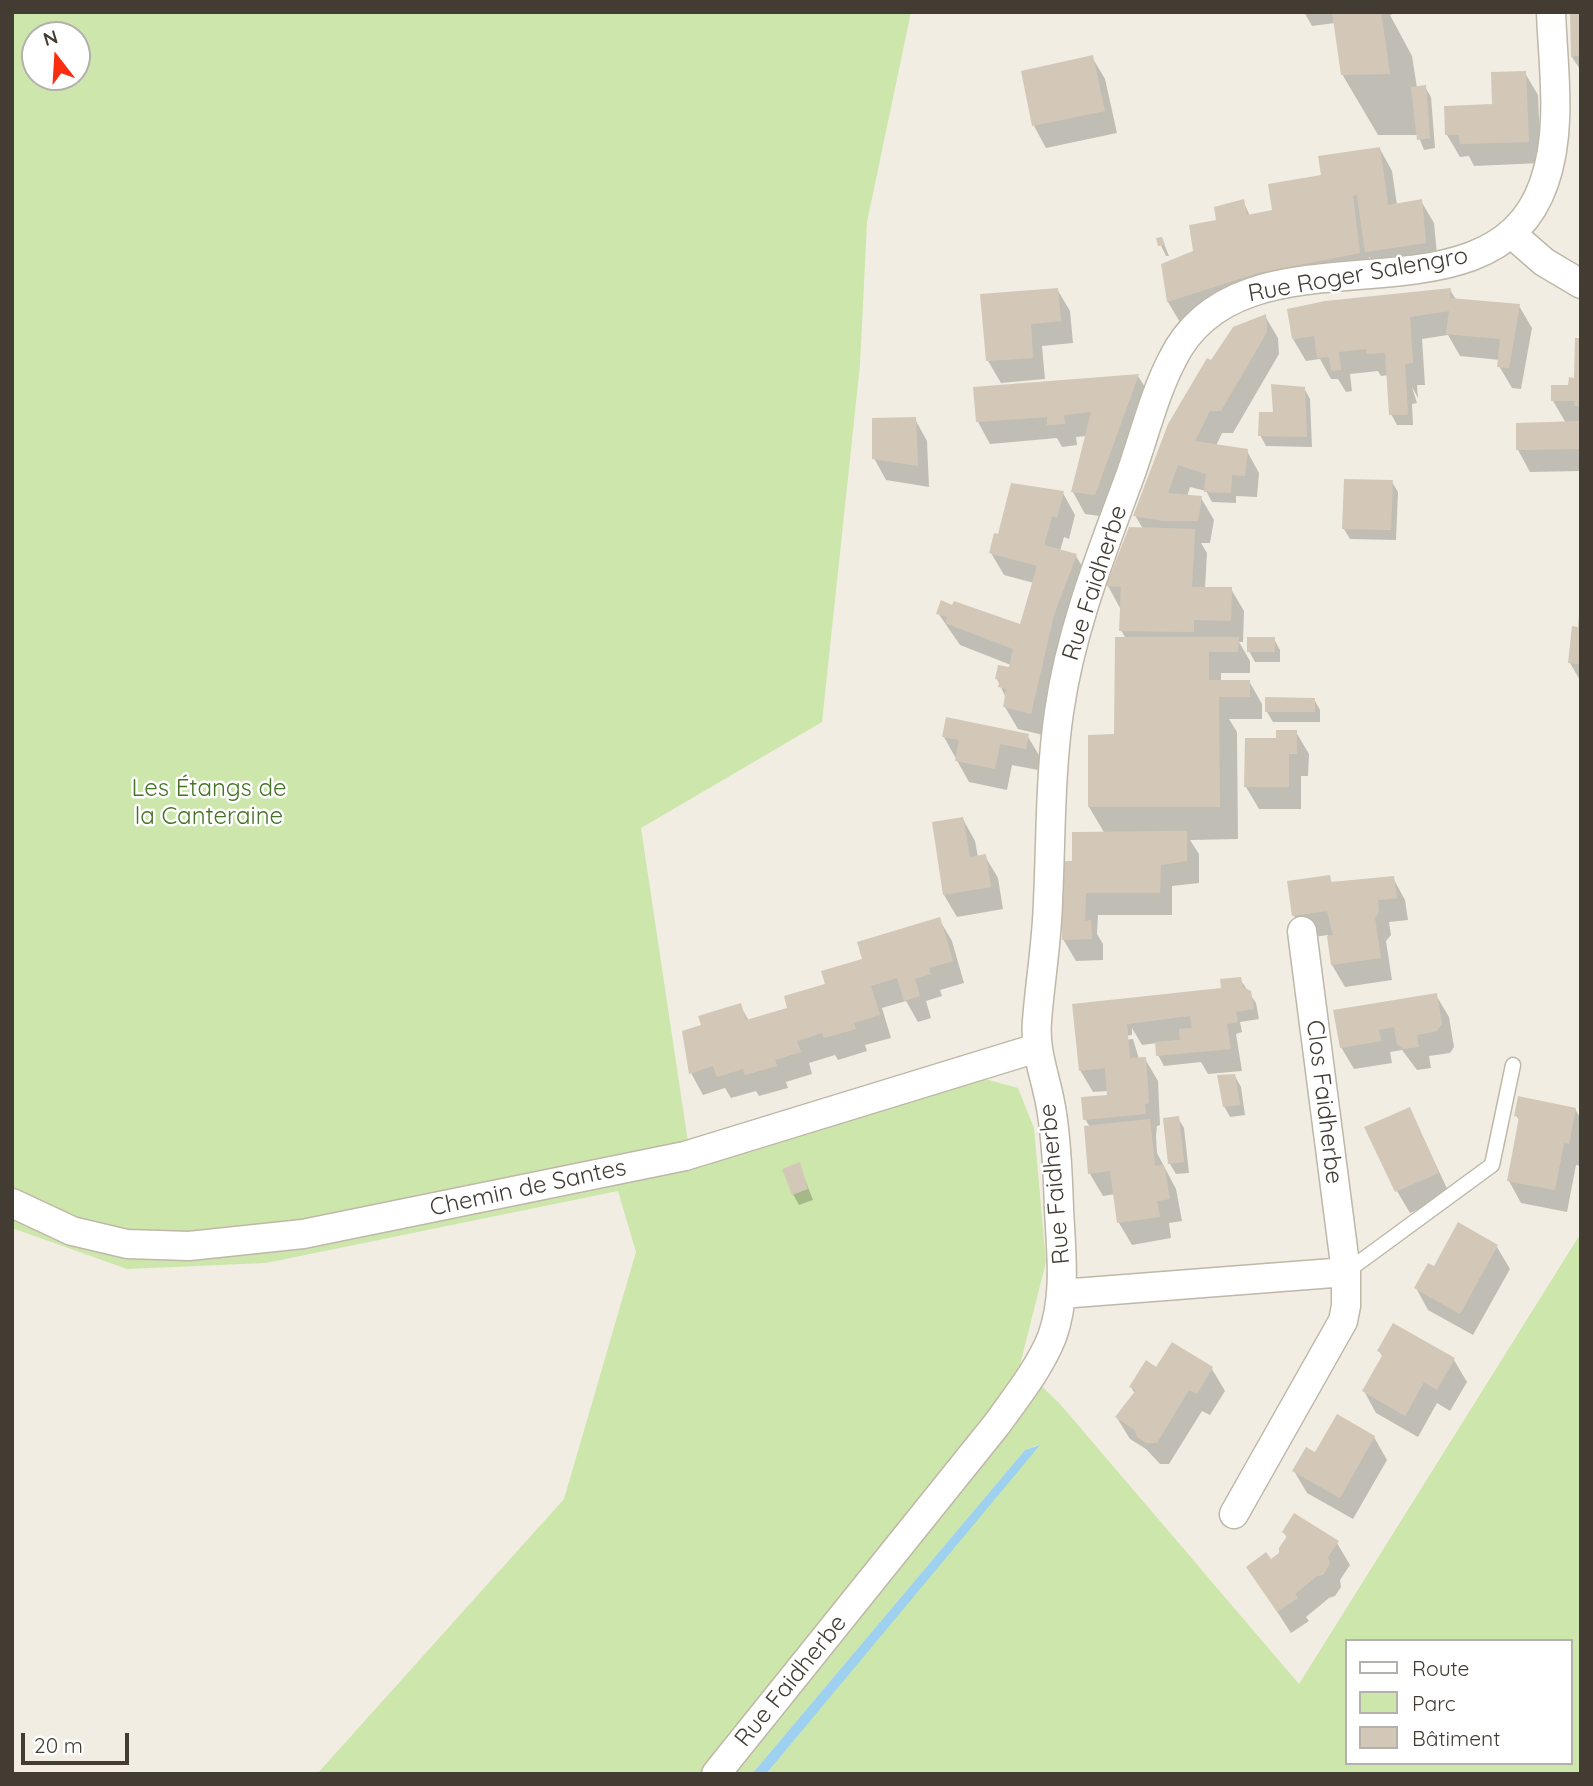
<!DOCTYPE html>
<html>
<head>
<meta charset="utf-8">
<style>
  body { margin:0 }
  #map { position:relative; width:1593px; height:1786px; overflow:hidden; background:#f1ede3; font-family:Quicksand,sans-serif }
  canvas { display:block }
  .frame { position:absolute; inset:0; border:14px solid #433c33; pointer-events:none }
  .legend { position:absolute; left:1345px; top:1639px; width:228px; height:126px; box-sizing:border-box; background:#fff; border:2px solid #b4b1ad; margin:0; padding:9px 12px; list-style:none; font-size:21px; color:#433c33 }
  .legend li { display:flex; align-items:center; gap:14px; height:35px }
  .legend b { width:35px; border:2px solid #b4b1ad }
  .north { position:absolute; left:21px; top:21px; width:70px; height:70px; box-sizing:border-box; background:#fff; border:2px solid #b4b1ad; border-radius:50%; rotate:343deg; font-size:19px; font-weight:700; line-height:28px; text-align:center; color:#433c33 }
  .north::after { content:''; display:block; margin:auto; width:24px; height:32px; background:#fa2f11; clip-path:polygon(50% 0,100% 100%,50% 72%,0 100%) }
  .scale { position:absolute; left:21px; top:1733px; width:108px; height:32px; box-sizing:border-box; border:4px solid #433c33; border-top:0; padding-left:9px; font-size:21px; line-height:24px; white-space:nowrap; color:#433c33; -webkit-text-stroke:5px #fff; paint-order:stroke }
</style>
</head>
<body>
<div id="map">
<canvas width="1593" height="1786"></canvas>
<div class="frame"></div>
<ul class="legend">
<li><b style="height:9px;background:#fff"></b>Route</li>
<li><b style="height:19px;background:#cde6ab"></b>Parc</li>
<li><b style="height:19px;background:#d3c8b8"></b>Bâtiment</li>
</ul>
<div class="north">N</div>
<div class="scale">20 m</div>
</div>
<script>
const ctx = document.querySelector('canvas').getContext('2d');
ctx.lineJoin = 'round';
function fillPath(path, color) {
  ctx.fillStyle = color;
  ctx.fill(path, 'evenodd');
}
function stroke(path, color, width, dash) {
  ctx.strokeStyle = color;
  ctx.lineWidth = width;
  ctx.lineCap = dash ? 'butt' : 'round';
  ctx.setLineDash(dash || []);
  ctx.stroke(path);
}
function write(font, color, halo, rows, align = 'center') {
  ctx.font = font + ' Quicksand,sans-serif';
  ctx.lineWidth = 5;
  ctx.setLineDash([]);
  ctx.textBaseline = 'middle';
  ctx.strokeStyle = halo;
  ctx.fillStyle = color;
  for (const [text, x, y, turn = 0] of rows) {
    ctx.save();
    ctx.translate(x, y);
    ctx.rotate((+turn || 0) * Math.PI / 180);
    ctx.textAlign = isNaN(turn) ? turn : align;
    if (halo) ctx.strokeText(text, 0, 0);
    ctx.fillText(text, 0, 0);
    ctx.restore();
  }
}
fillPath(new Path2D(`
  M 12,12 L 911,12 L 867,222 L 860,365 L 822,722 L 641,828 L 692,1169 L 985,1079 L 1018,1088 L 1034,1128 L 1046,1262 L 1020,1365 L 1060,1404 L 1299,1684 L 1581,1233 L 1581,1774 L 766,1774 L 1038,1445 L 1025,1450 L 752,1774 L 317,1774 L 564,1499 L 636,1252 L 618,1191 L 266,1263 L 127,1269 L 12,1228 ZM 35,35 L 77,35 L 77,77 L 35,77 ZM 1346,1641 L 1570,1641 L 1570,1763 L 1346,1763 Z`), '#cde6ab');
fillPath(new Path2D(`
  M 1040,1445 L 766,1774 L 752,1774 L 1025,1450 Z`), '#9ed0ef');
fillPath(new Path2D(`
  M 1304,12 L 1399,12 L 1390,15 L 1412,56 L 1417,88 L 1425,87 L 1431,97 L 1435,148 L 1424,150 L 1418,135 L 1378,135 L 1342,74 L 1335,23 L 1312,26 Z
  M 1572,12 L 1581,12 L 1581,71 L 1572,57 Z
  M 1092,57 L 1105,79 L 1117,133 L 1046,148 L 1034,126 Z
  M 1525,73 L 1538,95 L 1541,163 L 1474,166 L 1469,156 L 1460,157 L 1447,135 L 1494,106 Z
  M 1380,149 L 1392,171 L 1397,205 L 1421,201 L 1434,223 L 1438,265 L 1379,273 L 1369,256 L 1371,275 L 1271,294 L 1181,324 L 1168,302 L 1163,265 L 1195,252 L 1218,220 L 1243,201 L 1250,216 L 1274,212 L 1322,177 Z
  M 1158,239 L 1162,239 L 1169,256 L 1166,256 Z
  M 1057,289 L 1070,311 L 1073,343 L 1042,346 L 1045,379 L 1001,383 L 988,361 Z
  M 1450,290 L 1457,301 L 1519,306 L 1532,328 L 1521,389 L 1512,388 L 1499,366 L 1500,360 L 1460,356 L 1448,335 L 1422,339 L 1425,385 L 1417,385 L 1418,398 L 1412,387 L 1417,403 L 1412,404 L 1413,425 L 1397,425 L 1391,414 L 1389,375 L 1381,376 L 1378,371 L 1350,374 L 1352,391 L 1346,392 L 1338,379 L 1331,379 L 1320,359 L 1306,361 L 1293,339 Z
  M 1265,316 L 1278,338 L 1279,354 L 1233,433 L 1222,433 L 1216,446 L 1247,451 L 1259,473 L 1257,497 L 1236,496 L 1236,503 L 1212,502 L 1206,491 L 1190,487 L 1187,497 L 1201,498 L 1214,520 L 1210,543 L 1201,543 L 1207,553 L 1205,589 L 1231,589 L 1244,611 L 1243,642 L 1239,642 L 1250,661 L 1250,673 L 1221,673 L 1221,681 L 1249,681 L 1262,704 L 1262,719 L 1229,719 L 1237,732 L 1238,839 L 1190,840 L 1199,854 L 1199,883 L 1172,886 L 1172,915 L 1098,915 L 1097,934 L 1103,944 L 1103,960 L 1076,961 L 1063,939 L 1074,863 L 1105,834 L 1089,807 L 1090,737 L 1116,736 L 1126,639 L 1121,630 L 1120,608 L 1108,586 L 1130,529 L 1143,529 L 1135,515 L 1212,362 Z
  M 1138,376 L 1151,397 L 1107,517 L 1085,514 L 1073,492 L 1087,436 L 1076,437 L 1077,445 L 1062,447 L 1057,438 L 990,444 L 978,422 L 975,388 Z
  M 1553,386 L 1580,404 L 1581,471 L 1530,472 L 1518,450 L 1566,423 L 1553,401 Z
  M 1304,388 L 1310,399 L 1312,447 L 1266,446 L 1260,435 L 1275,413 Z
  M 915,419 L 927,441 L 929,487 L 886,480 L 874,458 Z
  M 1392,482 L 1398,492 L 1396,540 L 1350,539 L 1344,529 Z
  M 1063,493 L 1075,515 L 1069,539 L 1064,537 L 1060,551 L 1076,556 L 1089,578 L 1043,735 L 1018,729 L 1005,707 L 1006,698 L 997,679 L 1011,665 L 960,645 L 938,613 L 1021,626 L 1034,583 L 1004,575 L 991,553 L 999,536 Z
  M 1581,614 L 1581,682 L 1570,663 Z
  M 1274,639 L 1280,650 L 1280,662 L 1255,662 L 1249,651 Z
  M 1314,699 L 1320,710 L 1320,722 L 1273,722 L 1267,712 Z
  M 1296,732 L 1309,754 L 1308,776 L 1301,776 L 1301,809 L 1259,809 L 1246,787 L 1278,740 Z
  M 1027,735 L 1040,757 L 1038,770 L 1012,765 L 1007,790 L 969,782 L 944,737 Z
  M 963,819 L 975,841 L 978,857 L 985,856 L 998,878 L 1003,909 L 957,917 L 944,895 Z
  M 1329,877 L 1333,884 L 1393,878 L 1405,900 L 1408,920 L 1389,922 L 1391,935 L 1386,941 L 1392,980 L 1345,987 L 1332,965 L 1328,935 L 1306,938 L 1294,916 L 1289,883 Z
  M 939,919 L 952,941 L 964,983 L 940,990 L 942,996 L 926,1001 L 931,1018 L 918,1022 L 906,1001 L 882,1008 L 891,1038 L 865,1045 L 867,1051 L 838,1060 L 835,1055 L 809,1063 L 812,1074 L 786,1082 L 788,1088 L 759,1096 L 756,1091 L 731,1098 L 725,1088 L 703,1095 L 691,1073 L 703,1026 L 740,1005 L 749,1021 L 790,1009 L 865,960 Z
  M 1240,979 L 1256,1003 L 1259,1019 L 1240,1022 L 1242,1032 L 1236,1034 L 1242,1071 L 1208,1074 L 1201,1062 L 1164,1066 L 1158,1055 L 1157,1043 L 1142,1045 L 1132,1028 L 1132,1035 L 1111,1038 L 1111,1041 L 1133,1039 L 1139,1059 L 1145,1059 L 1158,1081 L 1160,1125 L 1157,1126 L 1156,1136 L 1157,1153 L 1176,1189 L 1182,1221 L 1169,1223 L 1171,1238 L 1132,1245 L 1119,1223 L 1115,1194 L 1103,1196 L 1090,1174 L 1090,1127 L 1085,1119 L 1109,1097 L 1109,1091 L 1093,1092 L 1080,1070 L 1074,1005 L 1220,990 Z
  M 1436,995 L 1449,1017 L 1454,1047 L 1450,1053 L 1429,1056 L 1431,1068 L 1417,1070 L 1402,1050 L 1390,1052 L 1392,1063 L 1354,1069 L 1341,1047 Z
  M 1235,1076 L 1241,1087 L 1245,1115 L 1230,1117 L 1224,1106 Z
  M 1410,1109 L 1450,1195 L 1410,1213 L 1397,1191 Z
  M 1575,1109 L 1581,1119 L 1581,1166 L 1576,1165 L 1567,1212 L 1521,1203 L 1509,1181 L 1520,1122 L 1516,1115 Z
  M 1178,1118 L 1184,1128 L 1189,1173 L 1176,1174 L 1170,1164 Z
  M 799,1164 L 813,1200 L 799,1205 L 793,1194 Z
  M 1459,1225 L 1497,1247 L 1510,1269 L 1473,1335 L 1428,1310 L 1416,1288 L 1435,1269 Z
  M 1379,1351 L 1454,1360 L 1467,1382 L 1450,1411 L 1437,1403 L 1418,1437 L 1376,1413 L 1364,1391 L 1383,1357 Z
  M 1157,1369 L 1212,1369 L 1225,1391 L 1210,1415 L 1202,1411 L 1169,1464 L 1160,1464 L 1146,1449 L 1130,1439 L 1117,1418 L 1135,1394 L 1131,1387 Z
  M 1374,1437 L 1387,1460 L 1353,1519 L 1307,1493 L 1294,1471 L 1316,1455 Z
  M 1284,1532 L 1337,1543 L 1350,1565 L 1340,1580 L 1341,1587 L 1335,1596 L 1329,1598 L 1306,1617 L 1309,1621 L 1291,1633 L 1248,1567 L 1270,1561 L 1281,1554 L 1287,1538 Z`), '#0003');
fillPath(new Path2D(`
  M 1332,12 L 1381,12 L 1390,74 L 1341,75 Z
  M 1570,12 L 1581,12 L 1581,55 L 1571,57 Z
  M 1093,55 L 1105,111 L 1032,126 L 1021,71 Z
  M 1526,71 L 1529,142 L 1460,144 L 1459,135 L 1445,135 L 1444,106 L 1492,104 L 1491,72 Z
  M 1426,85 L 1430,138 L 1417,140 L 1411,87 Z
  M 1380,147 L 1388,205 L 1422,199 L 1426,243 L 1365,252 L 1357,195 L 1353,196 L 1360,253 L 1258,273 L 1167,302 L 1161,264 L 1193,251 L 1189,225 L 1216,220 L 1214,207 L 1244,199 L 1247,215 L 1272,210 L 1268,184 L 1321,175 L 1318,156 Z
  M 1162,237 L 1165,245 L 1158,246 L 1156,238 Z
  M 1058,288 L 1061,321 L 1031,324 L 1033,358 L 986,361 L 980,294 Z
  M 1451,288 L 1450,298 L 1520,304 L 1509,368 L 1497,367 L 1500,339 L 1446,334 L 1449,311 L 1410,317 L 1413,363 L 1405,364 L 1408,415 L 1389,415 L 1385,353 L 1366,354 L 1366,349 L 1339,352 L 1341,370 L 1331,371 L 1329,357 L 1317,358 L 1314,336 L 1292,339 L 1287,309 L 1325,301 Z
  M 1266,314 L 1267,332 L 1221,411 L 1210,411 L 1195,441 L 1248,449 L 1245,476 L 1232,475 L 1231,493 L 1204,492 L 1206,474 L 1178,465 L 1168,493 L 1202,496 L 1198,521 L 1164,521 L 1133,516 L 1168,424 L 1207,358 L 1211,360 L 1233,327 Z
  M 1575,338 L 1581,338 L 1581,406 L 1574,406 L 1575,401 L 1551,401 L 1551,385 L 1568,385 L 1569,377 L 1574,378 Z
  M 1139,374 L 1095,495 L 1071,492 L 1091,412 L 1064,415 L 1065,424 L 1047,425 L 1047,417 L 976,422 L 973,387 Z
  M 1271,384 L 1305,387 L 1307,437 L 1258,436 L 1259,412 L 1273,412 Z
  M 916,417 L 918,466 L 872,459 L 872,418 Z
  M 1581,421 L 1581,449 L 1516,450 L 1516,423 Z
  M 1344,479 L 1393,480 L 1391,530 L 1342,529 Z
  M 1011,483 L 1064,491 L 1057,518 L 1052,516 L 1044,545 L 1077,554 L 1054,615 L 1031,714 L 1003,707 L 1006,689 L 998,687 L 1000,680 L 995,679 L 998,665 L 1009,667 L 1013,649 L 945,623 L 947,617 L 936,614 L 941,600 L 952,605 L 954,601 L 1020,624 L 1037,566 L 989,553 L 994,533 L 998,534 Z
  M 1129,527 L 1195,529 L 1192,587 L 1232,587 L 1231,621 L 1194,620 L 1194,632 L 1119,631 L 1121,587 L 1106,586 Z
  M 1579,615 L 1581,664 L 1568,663 L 1572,626 L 1578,627 Z
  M 1115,637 L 1239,637 L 1238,652 L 1209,652 L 1209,680 L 1250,680 L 1250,697 L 1219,697 L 1220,807 L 1088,807 L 1088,735 L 1114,734 Z
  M 1247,637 L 1275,637 L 1275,652 L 1247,652 Z
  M 1265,697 L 1315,698 L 1315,712 L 1265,712 Z
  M 946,717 L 1029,734 L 1026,749 L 1000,744 L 995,769 L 955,761 L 959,740 L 942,737 Z
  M 1276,730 L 1297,730 L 1297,754 L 1289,754 L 1289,787 L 1244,787 L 1245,738 L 1276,738 Z
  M 963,817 L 970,857 L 986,854 L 991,887 L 943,895 L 932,822 Z
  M 1187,831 L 1187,861 L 1161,865 L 1160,893 L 1086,893 L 1085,921 L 1091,920 L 1092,939 L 1062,940 L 1062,861 L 1072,861 L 1072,832 Z
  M 1330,875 L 1331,882 L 1394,876 L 1397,898 L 1378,900 L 1379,912 L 1375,918 L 1381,958 L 1331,965 L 1327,936 L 1333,935 L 1327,911 L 1292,916 L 1287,881 Z
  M 940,917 L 953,961 L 929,968 L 931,974 L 915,979 L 920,996 L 904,1001 L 897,978 L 871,986 L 880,1015 L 854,1023 L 856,1029 L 824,1038 L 822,1033 L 797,1041 L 801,1052 L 775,1060 L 777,1066 L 745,1075 L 743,1069 L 717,1077 L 713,1066 L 689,1074 L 682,1031 L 701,1025 L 698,1016 L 741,1003 L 746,1020 L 787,1008 L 784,996 L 825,984 L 821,971 L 862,959 L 857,942 Z
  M 1241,977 L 1243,987 L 1251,991 L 1254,1009 L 1236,1012 L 1238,1022 L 1227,1024 L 1231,1049 L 1156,1056 L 1155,1042 L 1180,1040 L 1179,1029 L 1192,1028 L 1190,1016 L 1127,1024 L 1130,1058 L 1146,1057 L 1149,1103 L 1145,1104 L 1146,1114 L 1083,1120 L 1081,1097 L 1107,1095 L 1105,1068 L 1079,1071 L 1072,1004 L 1221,988 L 1220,979 Z
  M 1437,993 L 1442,1024 L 1437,1031 L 1417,1035 L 1419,1047 L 1403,1049 L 1397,1044 L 1394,1027 L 1379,1030 L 1381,1041 L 1340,1048 L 1333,1010 Z
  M 1235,1074 L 1240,1105 L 1223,1107 L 1217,1075 Z
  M 1518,1096 L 1576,1108 L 1569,1144 L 1564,1143 L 1555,1190 L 1507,1181 L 1519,1117 L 1514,1116 Z
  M 1410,1107 L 1439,1173 L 1395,1192 L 1364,1127 Z
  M 1179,1116 L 1184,1162 L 1168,1164 L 1163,1118 Z
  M 1150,1119 L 1155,1166 L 1164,1165 L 1170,1199 L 1157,1201 L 1160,1217 L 1117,1223 L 1110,1171 L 1088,1174 L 1084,1126 Z
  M 800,1162 L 808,1189 L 792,1195 L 782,1169 Z
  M 1458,1222 L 1498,1245 L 1460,1314 L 1414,1288 L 1428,1263 L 1434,1266 Z
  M 1393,1323 L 1455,1358 L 1437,1390 L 1424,1382 L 1405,1416 L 1362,1391 L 1383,1354 L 1377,1351 Z
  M 1172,1342 L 1213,1367 L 1197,1394 L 1189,1390 L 1157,1443 L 1146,1443 L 1137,1437 L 1135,1430 L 1115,1417 L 1136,1390 L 1129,1387 L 1146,1360 L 1156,1367 Z
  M 1337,1414 L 1375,1436 L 1340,1498 L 1292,1471 L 1306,1447 L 1315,1452 Z
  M 1294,1513 L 1339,1541 L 1328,1557 L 1330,1564 L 1323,1575 L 1317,1576 L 1295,1594 L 1298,1598 L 1277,1612 L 1246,1567 L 1266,1552 L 1271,1559 L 1279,1553 L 1279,1548 L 1287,1536 L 1282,1532 Z`), '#d3c8b8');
const service = new Path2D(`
  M 1346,1272 L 1492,1165 L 1513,1065`);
const minor = new Path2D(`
  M 1513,235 L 1544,262 L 1581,284
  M 12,1203 L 72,1231 L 127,1244 L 189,1246 L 303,1234 L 685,1156 L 1037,1048
  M 1061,1294 L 1346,1272
  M 1234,1514 L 1343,1321 L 1346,1306 L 1346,1272 L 1302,931
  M 716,1774 L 997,1424 C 1017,1396 1039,1369 1052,1337 C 1067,1295 1061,1252 1059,1209 C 1058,1177 1057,1145 1052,1114 C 1048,1082 1034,1054 1037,1021 C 1040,981 1047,942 1048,901 C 1051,838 1050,774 1059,712 C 1071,628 1102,552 1131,473 C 1144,436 1154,395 1172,360 C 1243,212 1490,339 1544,183 C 1563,129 1553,68 1551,12`);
stroke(service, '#bfb7a8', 17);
stroke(minor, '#bfb7a8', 31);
stroke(service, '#fff', 14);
stroke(minor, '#fff', 28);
write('24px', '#433c33', '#fff', [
  ["Rue Roger Salengro",1358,275,-10],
  ["Rue Faidherbe",1095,583,-72],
  ["Clos Faidherbe",1324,1102,83],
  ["Rue Faidherbe",1055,1184,-95],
  ["Chemin de Santes",528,1188,-12],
  ["Rue Faidherbe",791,1681,-51]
]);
write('24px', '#467427', '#fff', [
  ["Les Étangs de",209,789],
  ["la Canteraine",209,817]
]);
</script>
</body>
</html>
